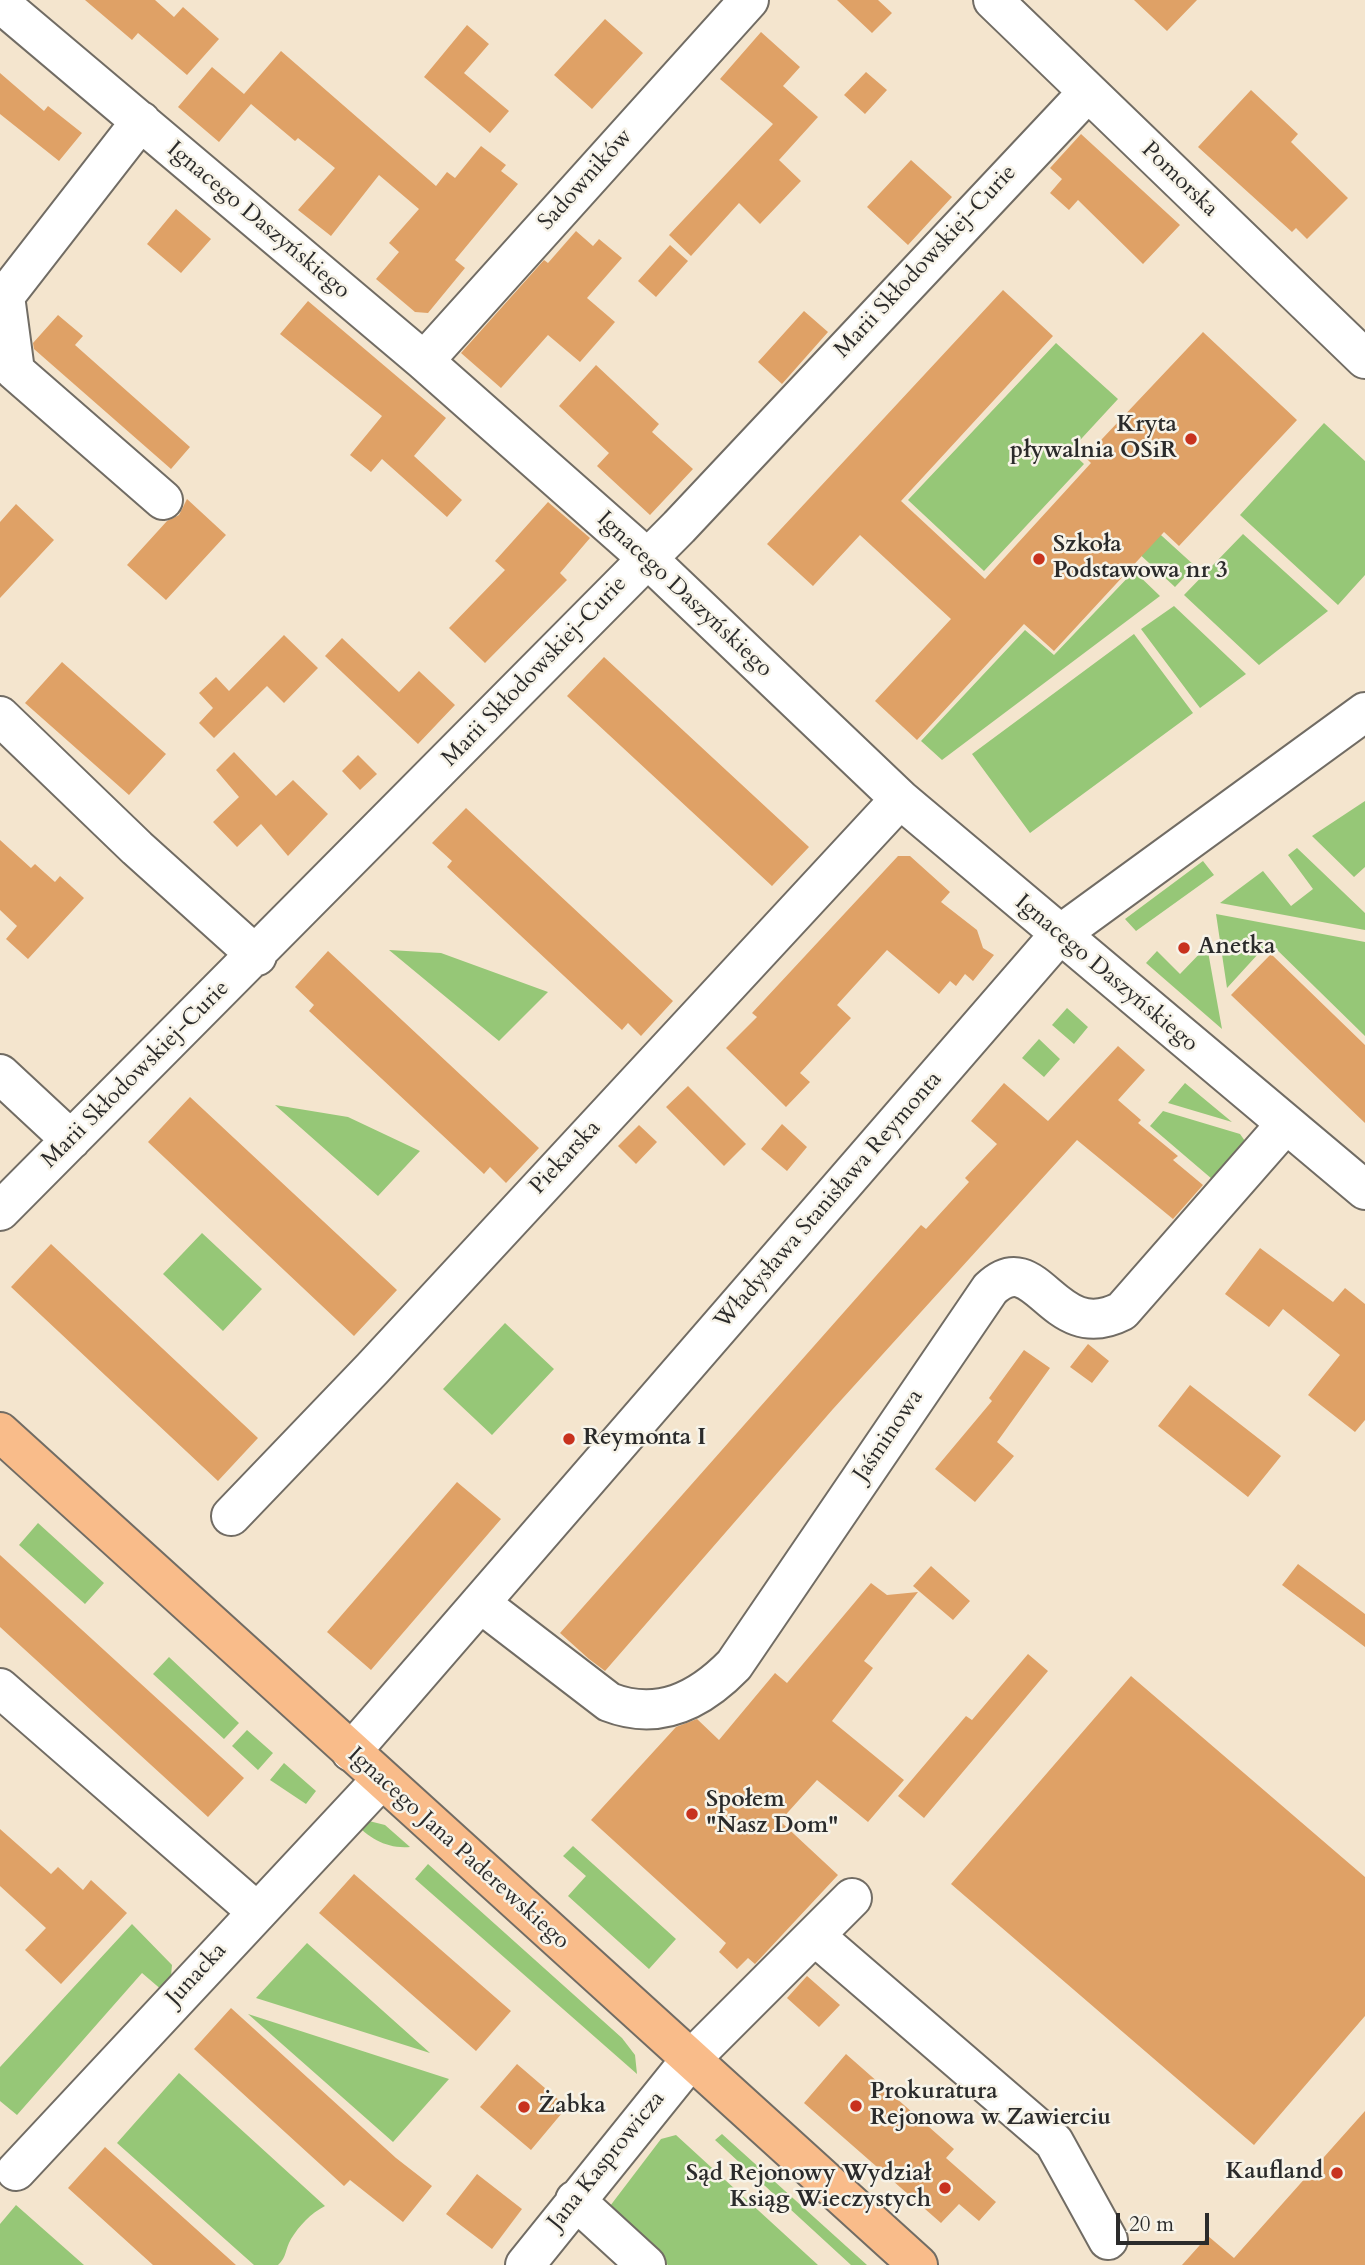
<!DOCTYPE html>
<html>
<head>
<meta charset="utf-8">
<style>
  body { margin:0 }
  #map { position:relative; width:1365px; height:2265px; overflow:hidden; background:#f4e5ce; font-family:Cardo,serif }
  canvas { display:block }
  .scale { position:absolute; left:1116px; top:2213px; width:93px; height:32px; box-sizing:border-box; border:4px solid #2b2b2b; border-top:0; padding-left:9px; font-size:21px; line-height:24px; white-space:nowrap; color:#2b2b2b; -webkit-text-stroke:5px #f7f3e8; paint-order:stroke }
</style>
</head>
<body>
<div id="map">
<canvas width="1365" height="2265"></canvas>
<div class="scale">20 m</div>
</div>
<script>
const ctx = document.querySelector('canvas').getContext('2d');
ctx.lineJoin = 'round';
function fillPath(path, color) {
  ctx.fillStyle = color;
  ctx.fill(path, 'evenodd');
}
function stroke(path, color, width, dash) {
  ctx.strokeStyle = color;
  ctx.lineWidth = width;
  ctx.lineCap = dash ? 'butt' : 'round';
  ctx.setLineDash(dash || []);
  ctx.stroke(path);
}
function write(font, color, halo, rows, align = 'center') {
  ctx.font = font + ' Cardo,serif';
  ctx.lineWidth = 5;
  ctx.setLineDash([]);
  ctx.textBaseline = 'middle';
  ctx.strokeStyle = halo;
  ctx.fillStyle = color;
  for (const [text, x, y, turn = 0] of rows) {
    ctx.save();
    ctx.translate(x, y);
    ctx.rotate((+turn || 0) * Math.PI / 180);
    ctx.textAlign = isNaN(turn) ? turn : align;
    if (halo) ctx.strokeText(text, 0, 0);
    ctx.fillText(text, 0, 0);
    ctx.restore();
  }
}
fillPath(new Path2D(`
  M 1056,343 L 1118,399 L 1070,451 L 1084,464 L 984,571 L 908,500 Z
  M 1324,423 L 1365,461 L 1365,575 L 1338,605 L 1240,515 Z
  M 1129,506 L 1195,566 L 1175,587 L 1109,526 Z
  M 1243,534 L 1328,611 L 1259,665 L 1184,595 Z
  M 1134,571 L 1160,596 L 942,760 L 921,741 L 1025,630 L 1054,655 Z
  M 1174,606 L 1246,674 L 1200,708 L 1141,629 Z
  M 1134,634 L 1193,713 L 1030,833 L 972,754 Z
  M 1365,801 L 1365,867 L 1354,877 L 1312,836 Z
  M 1297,848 L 1365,913 L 1365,930 L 1220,903 L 1263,871 L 1291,906 L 1313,889 L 1288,855 Z
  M 1203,861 L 1214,875 L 1136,931 L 1125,919 Z
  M 1216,914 L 1365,942 L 1365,1036 L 1269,942 L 1227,988 Z
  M 1207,946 L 1222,1029 L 1146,963 L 1157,951 L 1180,974 Z
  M 389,950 L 441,953 L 548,992 L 499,1041 Z
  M 1067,1008 L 1088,1027 L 1074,1044 L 1052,1025 Z
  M 1039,1039 L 1060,1059 L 1044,1077 L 1022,1058 Z
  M 1185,1083 L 1232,1122 L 1168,1103 Z
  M 275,1105 L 348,1117 L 420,1151 L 378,1196 Z
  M 1163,1111 L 1240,1134 L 1245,1141 L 1212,1179 L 1150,1126 Z
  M 202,1233 L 262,1289 L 223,1331 L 163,1274 Z
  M 505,1323 L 554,1369 L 492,1435 L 443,1389 Z
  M 38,1523 L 104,1583 L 85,1604 L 19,1545 Z
  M 169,1657 L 239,1723 L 224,1739 L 153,1674 Z
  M 247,1730 L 273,1753 L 258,1770 L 232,1746 Z
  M 284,1763 L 316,1791 L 306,1804 L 270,1780 Z
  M 361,1819 L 385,1825 L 410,1847 C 386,1849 370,1838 353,1822 Z
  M 573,1846 L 676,1939 L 649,1969 L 568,1896 L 586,1876 L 563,1856 Z
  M 428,1864 L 622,2038 L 635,2055 L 637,2074 L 415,1879 Z
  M 132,1924 L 172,1965 L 171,1976 L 163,1991 L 142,1973 L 17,2115 L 0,2101 L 0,2067 Z
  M 307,1943 L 430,2053 L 256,1998 Z
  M 248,2014 L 449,2079 L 393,2142 Z
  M 179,2073 L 325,2206 C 311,2213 299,2226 291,2239 C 285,2249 287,2257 278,2265 L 254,2265 L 117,2143 Z
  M 722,2134 L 867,2265 L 851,2265 L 715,2140 Z
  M 676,2135 L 818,2265 L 668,2265 L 607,2210 L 661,2139 Z
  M 16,2205 L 84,2265 L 0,2265 L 0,2224 Z`), '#96c777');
fillPath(new Path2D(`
  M 85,0 L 155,0 L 174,17 L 183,7 L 219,39 L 187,75 L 138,33 L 132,40 Z
  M 837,0 L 878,0 L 892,13 L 872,33 Z
  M 1134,0 L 1197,0 L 1167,31 Z
  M 605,19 L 643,53 L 592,109 L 554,75 Z
  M 467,25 L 489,44 L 464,73 L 509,111 L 490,133 L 424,77 Z
  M 761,32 L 800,67 L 783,86 L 818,117 L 779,160 L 801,181 L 760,224 L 739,203 L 691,256 L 669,235 L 773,124 L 720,79 Z
  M 281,51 L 436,186 L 447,172 L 455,178 L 481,146 L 506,165 L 501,171 L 518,184 L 455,260 L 465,268 L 428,313 L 415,312 L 376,279 L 399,252 L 389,243 L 419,209 L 379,175 L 331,236 L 298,210 L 335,168 L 298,138 L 295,141 L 251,104 L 219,142 L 178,107 L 212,67 L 244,94 Z
  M 866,72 L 887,90 L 865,114 L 844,95 Z
  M 0,73 L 44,111 L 48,106 L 82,133 L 59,161 L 0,114 Z
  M 1251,90 L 1298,134 L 1291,142 L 1348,198 L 1307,239 L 1296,228 L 1292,232 L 1198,147 Z
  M 1081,134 L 1180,225 L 1143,264 L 1078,200 L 1069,210 L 1050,193 L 1062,179 L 1050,168 Z
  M 911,160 L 952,197 L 908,245 L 867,207 Z
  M 176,209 L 211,239 L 181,273 L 147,244 Z
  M 576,231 L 593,246 L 599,239 L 622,258 L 587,298 L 615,322 L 580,362 L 548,335 L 501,388 L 461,353 L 544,260 L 548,263 Z
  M 670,245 L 688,261 L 656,297 L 638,281 Z
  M 1003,290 L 1053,336 L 901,501 L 985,579 L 1091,463 L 1085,457 L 1203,332 L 1297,420 L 1179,546 L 1164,532 L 1054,651 L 1024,624 L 917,740 L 875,701 L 951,619 L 860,535 L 813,586 L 767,544 Z
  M 308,301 L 446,418 L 414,456 L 462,500 L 447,517 L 382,459 L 371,472 L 350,455 L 382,416 L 280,334 Z
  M 804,311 L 828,332 L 782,384 L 758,362 Z
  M 58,315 L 83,336 L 75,345 L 190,447 L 171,469 L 34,349 L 33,343 Z
  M 596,365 L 659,424 L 652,432 L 693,469 L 650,515 L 597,466 L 609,453 L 559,406 Z
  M 187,499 L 226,535 L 166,600 L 127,565 L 167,521 L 179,515 Z
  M 548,502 L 590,538 L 560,573 L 567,580 L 485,663 L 449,628 L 505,570 L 495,561 Z
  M 16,504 L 54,540 L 0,598 L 0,522 Z
  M 284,635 L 318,668 L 284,703 L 267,686 L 214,738 L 199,723 L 213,708 L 199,693 L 216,677 L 229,691 Z
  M 342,638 L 399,692 L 419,671 L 455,705 L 418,744 L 325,656 Z
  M 604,657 L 809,847 L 772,886 L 567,696 Z
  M 62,662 L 166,754 L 129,795 L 25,703 Z
  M 234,752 L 276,796 L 293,780 L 328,814 L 288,856 L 261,824 L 237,847 L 213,822 L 239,797 L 216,770 Z
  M 358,755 L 377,774 L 360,790 L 342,771 Z
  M 466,808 L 673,1001 L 641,1036 L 628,1023 L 622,1030 L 447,867 L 452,861 L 432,843 Z
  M 0,840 L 31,868 L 35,864 L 55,882 L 60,876 L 84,898 L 28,959 L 6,939 L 17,926 L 0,910 Z
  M 898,856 L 910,856 L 950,892 L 941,902 L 977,930 L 983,948 L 994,955 L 973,981 L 965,974 L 956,986 L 950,981 L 939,994 L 887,950 L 837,1005 L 851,1018 L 800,1073 L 810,1082 L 786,1107 L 726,1048 L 757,1017 L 752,1013 Z
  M 328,951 L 539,1148 L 506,1183 L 490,1167 L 484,1174 L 309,1011 L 314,1005 L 295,987 Z
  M 1271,954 L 1365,1045 L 1365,1123 L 1231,995 Z
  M 1118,1046 L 1145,1070 L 1118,1100 L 1141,1120 L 1138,1123 L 1178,1156 L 1173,1160 L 1203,1185 L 1173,1219 L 1077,1140 L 833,1409 L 605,1671 L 589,1659 L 560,1633 L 921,1225 L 926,1229 L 969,1182 L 965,1178 L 997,1144 L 971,1121 L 1004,1083 L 1048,1121 Z
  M 688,1086 L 746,1144 L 724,1166 L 666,1107 Z
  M 190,1097 L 397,1290 L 354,1336 L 148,1142 Z
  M 782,1124 L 807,1147 L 787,1171 L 761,1149 Z
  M 639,1125 L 657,1142 L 636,1164 L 618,1146 Z
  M 51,1244 L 258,1438 L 218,1481 L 11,1287 Z
  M 1260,1248 L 1333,1302 L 1345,1288 L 1365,1304 L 1365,1420 L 1355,1432 L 1308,1395 L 1340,1355 L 1283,1309 L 1269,1327 L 1225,1294 Z
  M 1088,1344 L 1109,1361 L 1092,1383 L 1070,1367 Z
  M 1024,1350 L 1050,1368 L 997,1442 L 1014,1456 L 975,1502 L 935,1469 L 992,1401 L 989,1398 Z
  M 1190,1385 L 1281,1456 L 1248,1497 L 1158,1426 Z
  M 457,1482 L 501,1519 L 371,1670 L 327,1632 Z
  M 0,1555 L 244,1778 L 208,1817 L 0,1627 Z
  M 1298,1564 L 1365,1614 L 1365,1647 L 1282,1585 Z
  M 931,1566 L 970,1601 L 953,1620 L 913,1586 Z
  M 871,1583 L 887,1595 L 918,1592 L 864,1661 L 873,1668 L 832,1721 L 904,1780 L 868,1822 L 817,1780 L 780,1821 L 838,1875 L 755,1964 L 748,1958 L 737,1969 L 719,1952 L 726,1943 L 591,1820 L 676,1727 L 697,1719 L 719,1740 L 775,1673 L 787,1683 Z
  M 1028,1654 L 1048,1671 L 924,1818 L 898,1796 L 966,1716 L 972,1720 Z
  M 1131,1676 L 1365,1877 L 1365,2016 L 1254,2145 L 951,1884 Z
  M 0,1829 L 51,1874 L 58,1867 L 83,1890 L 91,1880 L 127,1913 L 61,1984 L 25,1950 L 46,1928 L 0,1886 Z
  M 354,1874 L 511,2011 L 476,2051 L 319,1913 Z
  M 807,1976 L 840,2005 L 819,2027 L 787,1998 Z
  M 231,2008 L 396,2158 L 432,2186 L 403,2222 L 350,2180 L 344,2186 L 194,2049 Z
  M 846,2054 L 954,2149 L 946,2158 L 996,2202 L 979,2221 L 959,2204 L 941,2223 L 804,2103 Z
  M 517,2064 L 567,2107 L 531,2150 L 480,2107 Z
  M 1365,2111 L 1365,2265 L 1182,2265 L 1208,2236 L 1234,2258 Z
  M 105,2147 L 236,2265 L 153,2265 L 68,2188 Z
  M 477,2174 L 522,2209 L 492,2249 L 446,2214 Z`), '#dfa166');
const minor = new Path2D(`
  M 993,0 L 1365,359
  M 0,3 L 424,361 L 647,558 L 900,799 L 1365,1190
  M 141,121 L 5,296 L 15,371 L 163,500
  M 424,361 L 749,0
  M 0,716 L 137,848 L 257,956
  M 0,1074 L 71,1140
  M 0,1211 L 679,527 L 1088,92
  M 231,1516 L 372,1369 L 900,799
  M 480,1603 L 609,1702 C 658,1721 699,1701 734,1665 L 990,1289 C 1038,1243 1052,1347 1122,1311 L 1285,1125
  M 0,1688 L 256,1911
  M 351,1752 L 1059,935 L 1365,712
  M 815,1936 L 1054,2142 L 1108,2240
  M 16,2171 L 381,1780
  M 575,2200 L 646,2265
  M 525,2265 L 691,2059 L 852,1898`);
const major = new Path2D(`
  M 0,1432 L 918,2265`);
stroke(minor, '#716c64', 42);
stroke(major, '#716c64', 42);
stroke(minor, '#fff', 38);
stroke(major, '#f9bc8a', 38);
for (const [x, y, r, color] of [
  [1191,439,7,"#c8321e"],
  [1039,559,7,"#c8321e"],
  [1184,948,7,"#c8321e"],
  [569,1439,7,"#c8321e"],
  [692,1814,7,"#c8321e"],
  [856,2106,7,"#c8321e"],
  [524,2107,7,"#c8321e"],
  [1337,2173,7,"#c8321e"],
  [945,2188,7,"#c8321e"]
]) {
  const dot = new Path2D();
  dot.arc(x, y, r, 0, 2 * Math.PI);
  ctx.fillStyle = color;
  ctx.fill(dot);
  stroke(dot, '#f7f3e8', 2.5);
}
write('23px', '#2b2b2b', '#f7f3e8', [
  ["Sadowników",586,180,-48],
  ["Pomorska",1179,180,44],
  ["Ignacego Daszyńskiego",258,221,40],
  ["Marii Skłodowskiej-Curie",926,262,-47],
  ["Ignacego Daszyńskiego",684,595,43],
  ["Marii Skłodowskiej-Curie",535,672,-46],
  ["Ignacego Daszyńskiego",1106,974,40],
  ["Marii Skłodowskiej-Curie",136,1075,-45],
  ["Piekarska",566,1158,-47],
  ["Władysława Stanisława Reymonta",829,1201,-49],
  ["Jaśminowa",889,1436,-56],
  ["Ignacego Jana Paderewskiego",458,1849,42],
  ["Junacka",197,1975,-47],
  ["Jana Kasprowicza",607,2161,-51]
]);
write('bold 23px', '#2b2b2b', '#f7f3e8', [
  ["Kryta",1177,426,"right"],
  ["pływalnia OSiR",1177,452,"right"],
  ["Szkoła",1053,546],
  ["Podstawowa nr 3",1053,572],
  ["Anetka",1198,948],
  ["Reymonta I",583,1439],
  ["Społem",706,1801],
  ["\"Nasz Dom\"",706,1827],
  ["Prokuratura",870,2093],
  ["Rejonowa w Zawierciu",870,2119],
  ["Żabka",538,2107],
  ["Kaufland",1323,2173,"right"],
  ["Sąd Rejonowy Wydział",931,2175,"right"],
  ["Ksiąg Wieczystych",931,2201,"right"]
], 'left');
</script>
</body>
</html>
